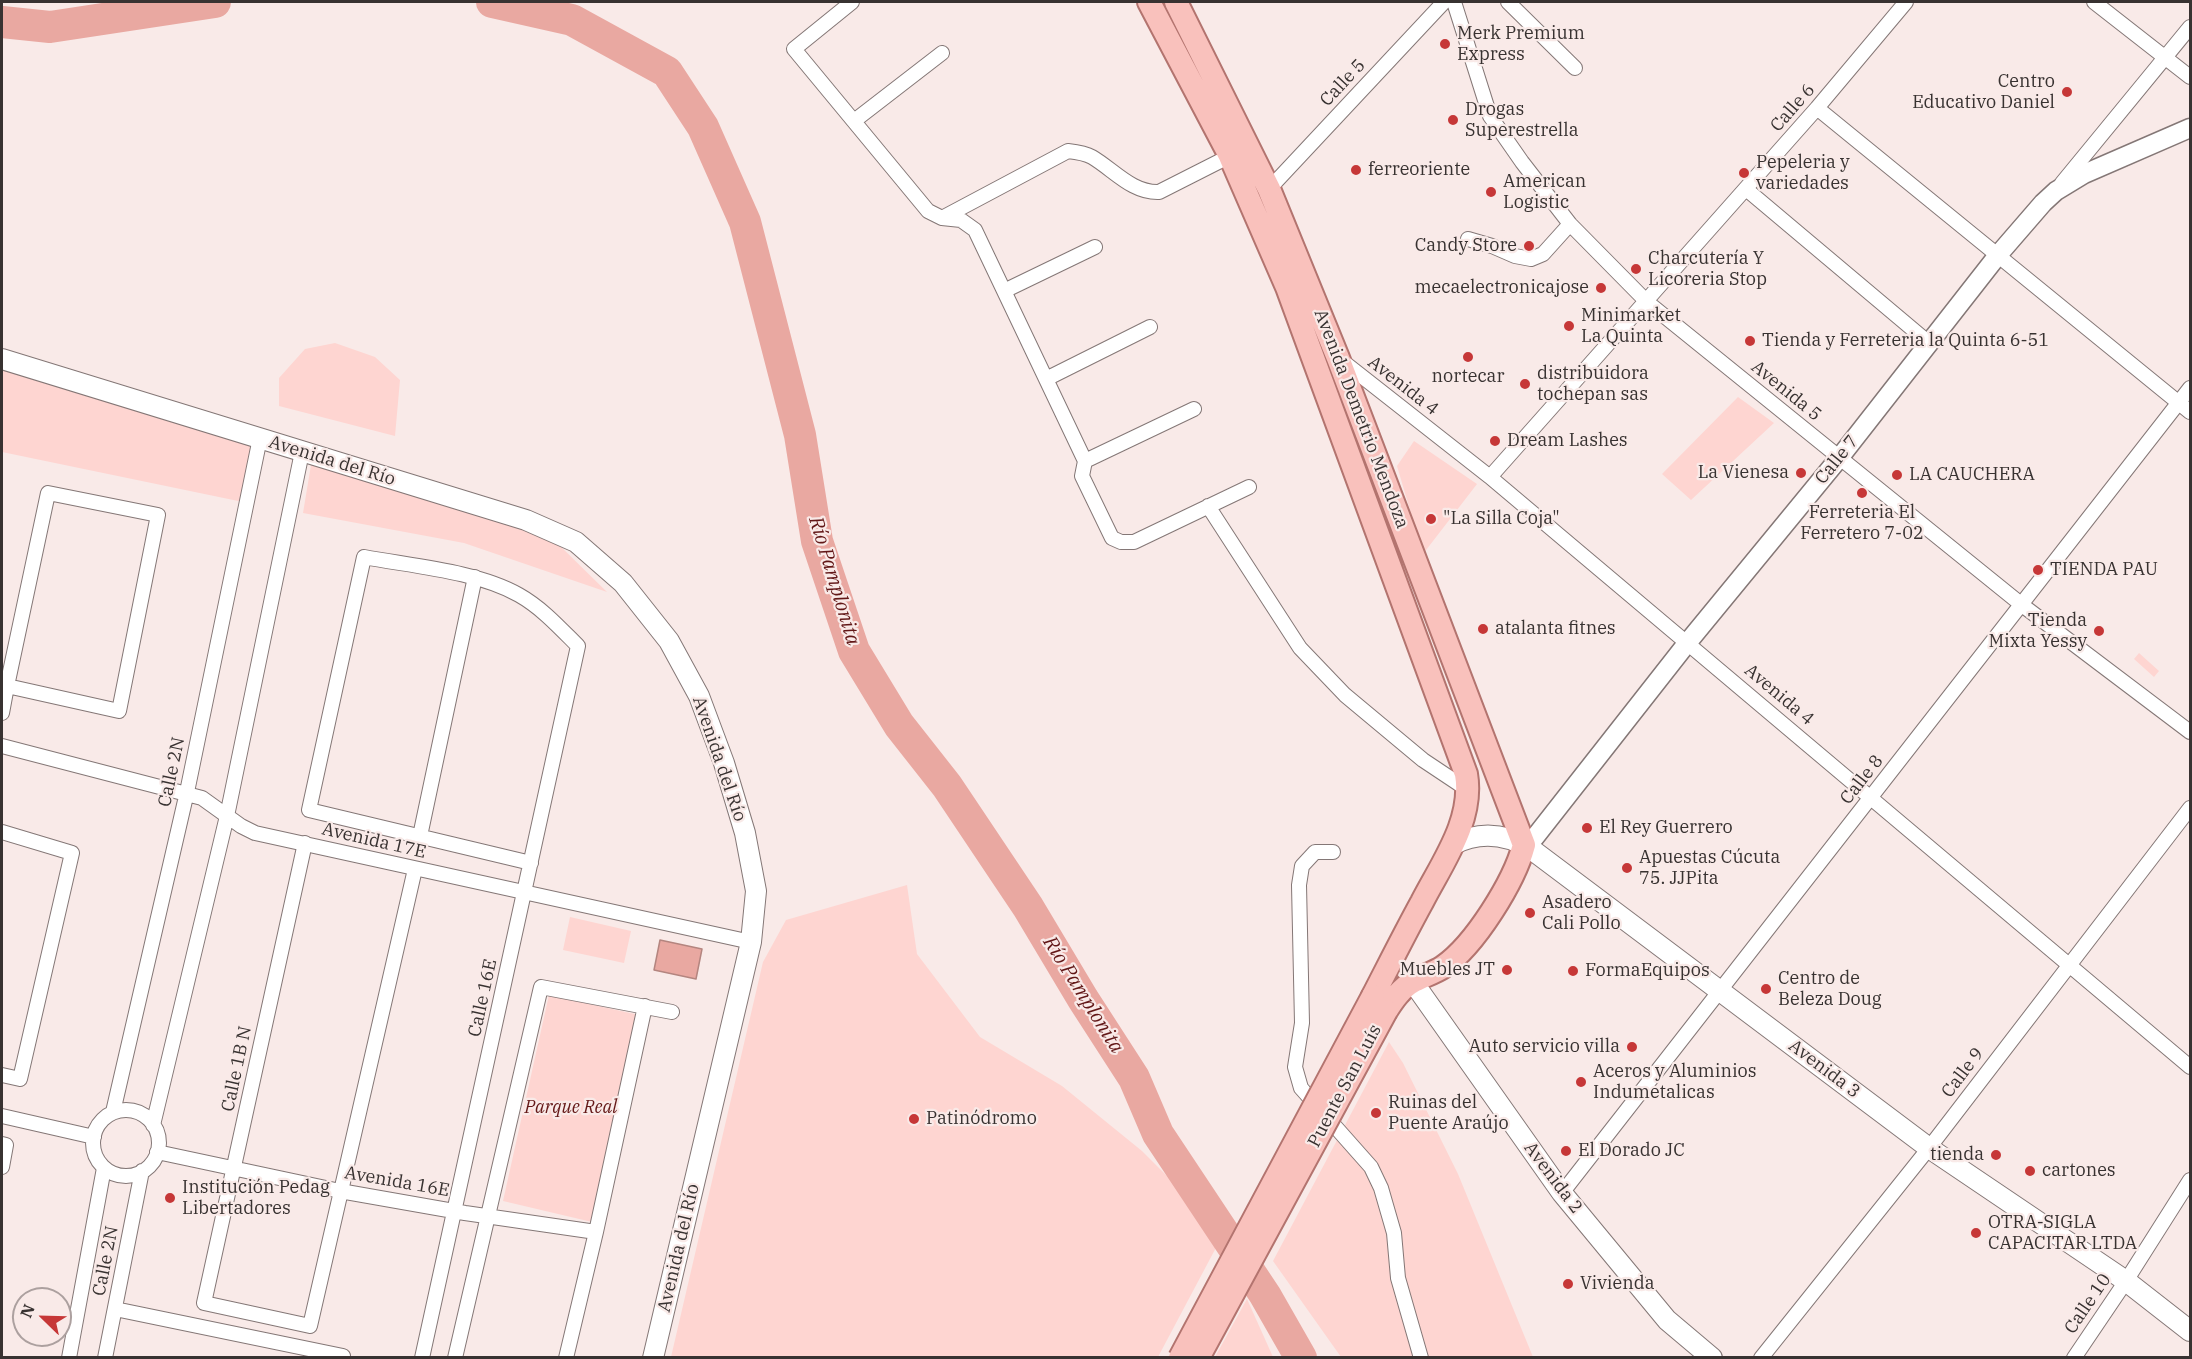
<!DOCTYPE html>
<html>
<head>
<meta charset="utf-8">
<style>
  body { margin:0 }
  #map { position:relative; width:2192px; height:1359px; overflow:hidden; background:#f9eae8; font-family:"IBM Plex Serif",serif }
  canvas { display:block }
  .frame { position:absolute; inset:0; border:3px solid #383231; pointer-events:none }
  .north { position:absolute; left:12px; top:1287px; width:60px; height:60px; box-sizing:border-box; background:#f9eae8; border:2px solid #aca09f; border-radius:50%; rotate:293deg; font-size:16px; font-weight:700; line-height:24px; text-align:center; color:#383231 }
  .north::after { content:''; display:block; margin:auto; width:21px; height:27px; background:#c63737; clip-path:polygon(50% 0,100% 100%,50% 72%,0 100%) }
</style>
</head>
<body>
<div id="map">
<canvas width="2192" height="1359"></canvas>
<div class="frame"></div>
<div class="north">N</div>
</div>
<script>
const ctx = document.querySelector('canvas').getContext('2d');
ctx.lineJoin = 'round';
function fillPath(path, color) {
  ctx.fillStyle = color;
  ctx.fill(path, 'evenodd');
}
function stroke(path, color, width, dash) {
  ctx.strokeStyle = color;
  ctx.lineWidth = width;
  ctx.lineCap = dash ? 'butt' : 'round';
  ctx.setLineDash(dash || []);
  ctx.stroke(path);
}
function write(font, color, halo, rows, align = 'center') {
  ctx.font = font + ' "IBM Plex Serif",serif';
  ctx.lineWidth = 4.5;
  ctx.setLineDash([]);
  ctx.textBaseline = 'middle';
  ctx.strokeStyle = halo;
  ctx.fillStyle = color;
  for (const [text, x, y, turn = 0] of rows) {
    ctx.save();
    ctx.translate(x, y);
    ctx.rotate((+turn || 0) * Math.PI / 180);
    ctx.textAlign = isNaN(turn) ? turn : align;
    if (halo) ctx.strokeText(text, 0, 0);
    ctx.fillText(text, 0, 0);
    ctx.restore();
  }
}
fillPath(new Path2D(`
  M 335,343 L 375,357 L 400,380 L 395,436 L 279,406 L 279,378 L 305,349 Z
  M 2,367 L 254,442 L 243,502 L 2,452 Z
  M 1738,397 L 1774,423 L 1691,500 L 1662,474 Z
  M 1414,441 L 1477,484 L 1423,554 L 1397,466 Z
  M 312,459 L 506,517 L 554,540 L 607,592 L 464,543 L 303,513 Z
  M 2139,653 L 2159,671 L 2154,677 L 2134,659 Z
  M 907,885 L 917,954 L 980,1037 L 1062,1086 L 1142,1151 L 1186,1195 L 1219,1242 L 1158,1357 L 671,1357 L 763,962 L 786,920 Z
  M 570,917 L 631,931 L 624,963 L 563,950 Z
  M 549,995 L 639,1015 L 592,1222 L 503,1201 Z
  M 1389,1042 L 1403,1063 L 1458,1174 L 1533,1357 L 1341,1357 L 1273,1261 Z
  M 1247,1299 L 1273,1357 L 1215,1357 Z`), '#fed5d1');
const water = new Path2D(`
  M 660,940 L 702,949 L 696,979 L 654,970 Z`);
fillPath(water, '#e9a8a1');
stroke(water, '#b4857f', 1.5);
stroke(new Path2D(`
  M 492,2 L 572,20 L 667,72 L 703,127 L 745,222 L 800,435 L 817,541 L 854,651 L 899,725 L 947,786 L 1028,907 L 1083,999 L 1134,1078 L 1158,1134 L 1265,1295 L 1301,1358
  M 2,22 L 50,27 L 215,2`), '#e9a8a1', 32);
const minor = new Path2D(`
  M 852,2 L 794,49 L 928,211 L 942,218 L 961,220 L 975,230 L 1085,461 L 1082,476 L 1112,538 L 1121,542 L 1134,542 L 1249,487
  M 1454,2 L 1490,116 L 1522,162 L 1570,224 L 1647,302 L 2022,605 L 2190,732
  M 1508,2 L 1575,68
  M 2094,2 L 2190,77
  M 1817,108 L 2190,412
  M 854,121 L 942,53
  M 2062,183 L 2190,27
  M 1269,189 L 1444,2
  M 1746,189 L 1929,343
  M 942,218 L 1068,151 C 1077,152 1085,153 1092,157 C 1114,170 1132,193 1159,192 L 1230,156
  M 1468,239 L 1492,246 L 1515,256 L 1531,259 L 1543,254 L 1570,224
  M 1004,291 L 1095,247
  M 1341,360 L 1490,477 L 2190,1067
  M 1046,379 L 1150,327
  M 1085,461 L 1194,409
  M 1490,477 L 1817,108 L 1906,2
  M 48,493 L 158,515 L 119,711 L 7,686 Z
  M 1208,506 L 1300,648 L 1345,695 L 1423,760 L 1468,790
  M 2,713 L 7,686
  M 2,746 L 202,798 L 241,826 L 255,833 L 751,942
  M 2,832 L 72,853 L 20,1079 L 2,1075
  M 420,836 L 475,577
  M 305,843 L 204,1303 L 310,1326 L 415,869
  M 1333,852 L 1315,852 L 1302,866 L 1299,885 L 1302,1023 L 1295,1067 L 1301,1088 L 1371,1167 L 1381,1188 L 1394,1233 L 1398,1278 L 1421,1358
  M93 1143a33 33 0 1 1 66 0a33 33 0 1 1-66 0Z
  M 113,1112 L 187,792 L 260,438
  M 2,1116 L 94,1137
  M 153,1125 L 227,816 L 302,452
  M 2,1144 L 6,1145 L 2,1167
  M 157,1152 L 340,1191 L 465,1213 L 596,1232
  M 1562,1193 L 2190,388
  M 115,1309 L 343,1356
  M 69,1358 L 104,1168
  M 105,1358 L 142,1171
  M 422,1358 L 578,646 C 560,628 542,608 519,595 C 477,571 411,566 364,557 L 309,810 L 531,863
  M 455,1358 L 541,987 L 672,1012
  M 566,1358 L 596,1232 L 645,1006
  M 1761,1358 L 1929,1148 L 2190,808
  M 2074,1358 L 2126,1281 L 2190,1180`);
const tertiary = new Path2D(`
  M 1524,845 L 1535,837 L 1688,642 L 1840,457 L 1998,255 L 2043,203 L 2056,191 L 2084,174 L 2190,128`);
const secondary = new Path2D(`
  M 2,359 L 526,520 L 576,542 L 623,583 L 669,641 L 699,696 L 724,763 L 745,833 L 756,891 L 751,942 L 653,1358
  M 1452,845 C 1479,831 1505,833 1531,849 L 1929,1148 L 2126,1281 L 2190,1331
  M 1413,982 L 1562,1193 L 1667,1320 L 1712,1358`);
const primary = new Path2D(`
  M 1149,2 L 1230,156 L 1287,287 L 1466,774 C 1474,820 1442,863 1422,902 C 1405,933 1389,965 1373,996
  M 1176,2 L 1269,189 L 1338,358 L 1524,845 C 1514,882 1475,945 1443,967 C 1434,973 1423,976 1414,981 C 1401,988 1393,1000 1386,1011`);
stroke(minor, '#847776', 16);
stroke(tertiary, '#847776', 21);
stroke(secondary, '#847776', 22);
stroke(primary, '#b3746f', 26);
stroke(minor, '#fff', 14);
stroke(tertiary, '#fff', 18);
stroke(secondary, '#fff', 20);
stroke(primary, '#f9c1bc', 22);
const primaryBridge = new Path2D(`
  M 1180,1358 L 1373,996
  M 1198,1358 L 1386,1011`);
stroke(primaryBridge, '#b3746f', 26, []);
stroke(primaryBridge, '#f9c1bc', 22);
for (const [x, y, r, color] of [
  [1445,44,6,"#c63737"],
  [2067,92,6,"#c63737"],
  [1453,120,6,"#c63737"],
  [1356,170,6,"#c63737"],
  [1744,173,6,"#c63737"],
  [1491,192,6,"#c63737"],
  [1529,246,6,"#c63737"],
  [1636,269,6,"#c63737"],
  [1601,288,6,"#c63737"],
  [1569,326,6,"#c63737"],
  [1750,341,6,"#c63737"],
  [1468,357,6,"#c63737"],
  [1525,384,6,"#c63737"],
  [1495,441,6,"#c63737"],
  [1801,473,6,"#c63737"],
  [1897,475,6,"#c63737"],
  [1862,493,6,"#c63737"],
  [1431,519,6,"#c63737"],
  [2038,570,6,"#c63737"],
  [1483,629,6,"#c63737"],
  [2099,631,6,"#c63737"],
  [1587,828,6,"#c63737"],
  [1627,868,6,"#c63737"],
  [1530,913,6,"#c63737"],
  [1507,970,6,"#c63737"],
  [1573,971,6,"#c63737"],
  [1766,989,6,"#c63737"],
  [1632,1047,6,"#c63737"],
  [1581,1082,6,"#c63737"],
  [1376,1113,6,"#c63737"],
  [914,1119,6,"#c63737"],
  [1566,1151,6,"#c63737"],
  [1996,1155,6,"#c63737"],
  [2030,1171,6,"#c63737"],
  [170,1198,6,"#c63737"],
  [1976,1233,6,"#c63737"],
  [1568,1284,6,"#c63737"]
]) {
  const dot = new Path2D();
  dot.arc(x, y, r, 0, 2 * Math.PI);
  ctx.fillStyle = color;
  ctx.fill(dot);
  stroke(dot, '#f9eae8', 2);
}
write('18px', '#383231', '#f9eae8', [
  ["Merk Premium",1457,34],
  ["Express",1457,55],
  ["Centro",2055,82,"right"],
  ["Educativo Daniel",2055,103,"right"],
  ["Drogas",1465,110],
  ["Superestrella",1465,131],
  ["Pepeleria y",1756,163],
  ["variedades",1756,184],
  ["ferreoriente",1368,170],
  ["American",1503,182],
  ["Logistic",1503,203],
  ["Candy Store",1517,246,"right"],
  ["Charcutería Y",1648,259],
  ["Licoreria Stop",1648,280],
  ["mecaelectronicajose",1589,288,"right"],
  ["Minimarket",1581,316],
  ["La Quinta",1581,337],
  ["Tienda y Ferreteria la Quinta 6-51",1762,341],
  ["distribuidora",1537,374],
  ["tochepan sas",1537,395],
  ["nortecar",1468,377,"center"],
  ["Dream Lashes",1507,441],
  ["La Vienesa",1789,473,"right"],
  ["LA CAUCHERA",1909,475],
  ["Ferreteria El",1862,513,"center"],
  ["Ferretero 7-02",1862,534,"center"],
  ["\"La Silla Coja\"",1443,519],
  ["TIENDA PAU",2050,570],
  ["Tienda",2087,621,"right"],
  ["Mixta Yessy",2087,642,"right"],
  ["atalanta fitnes",1495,629],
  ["El Rey Guerrero",1599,828],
  ["Apuestas Cúcuta",1639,858],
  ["75. JJPita",1639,879],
  ["Asadero",1542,903],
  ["Cali Pollo",1542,924],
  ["Muebles JT",1495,970,"right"],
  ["FormaEquipos",1585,971],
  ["Centro de",1778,979],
  ["Beleza Doug",1778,1000],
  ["Auto servicio villa",1620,1047,"right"],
  ["Aceros y Aluminios",1593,1072],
  ["Indumetalicas",1593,1093],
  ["Ruinas del",1388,1103],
  ["Puente Araújo",1388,1124],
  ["Patinódromo",926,1119],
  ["El Dorado JC",1578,1151],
  ["tienda",1984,1155,"right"],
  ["cartones",2042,1171],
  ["Institución Pedag",182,1188],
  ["Libertadores",182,1209],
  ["OTRA-SIGLA",1988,1223],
  ["CAPACITAR LTDA",1988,1244],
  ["Vivienda",1580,1284]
], 'left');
write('18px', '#383231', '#f9eae8', [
  ["Calle 5",1343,83,-47],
  ["Calle 6",1793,108,-49],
  ["Avenida 4",1403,386,38],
  ["Avenida 5",1786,391,39],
  ["Avenida Demetrio Mendoza",1361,419,69],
  ["Calle 7",1837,460,-51],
  ["Avenida del Río",332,461,17],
  ["Avenida 4",1779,695,40],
  ["Avenida del Río",719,759,71],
  ["Calle 2N",172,772,-78],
  ["Calle 8",1862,780,-52],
  ["Avenida 17E",374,841,13],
  ["Calle 16E",483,998,-78],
  ["Calle 1B N",237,1069,-78],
  ["Avenida 3",1824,1069,37],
  ["Calle 9",1963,1073,-53],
  ["Puente San Luís",1345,1086,-62],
  ["Avenida 2",1553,1178,53],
  ["Avenida 16E",397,1182,10],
  ["Avenida del Río",679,1248,-77],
  ["Calle 2N",106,1261,-79],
  ["Calle 10",2088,1304,-56]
]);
write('italic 18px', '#651918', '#f9eae8', [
  ["Parque Real",571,1108]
]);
write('italic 20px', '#621717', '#f9eae8', [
  ["Río Pamplonita",834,581,73],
  ["Río Pamplonita",1083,995,58]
]);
</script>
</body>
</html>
